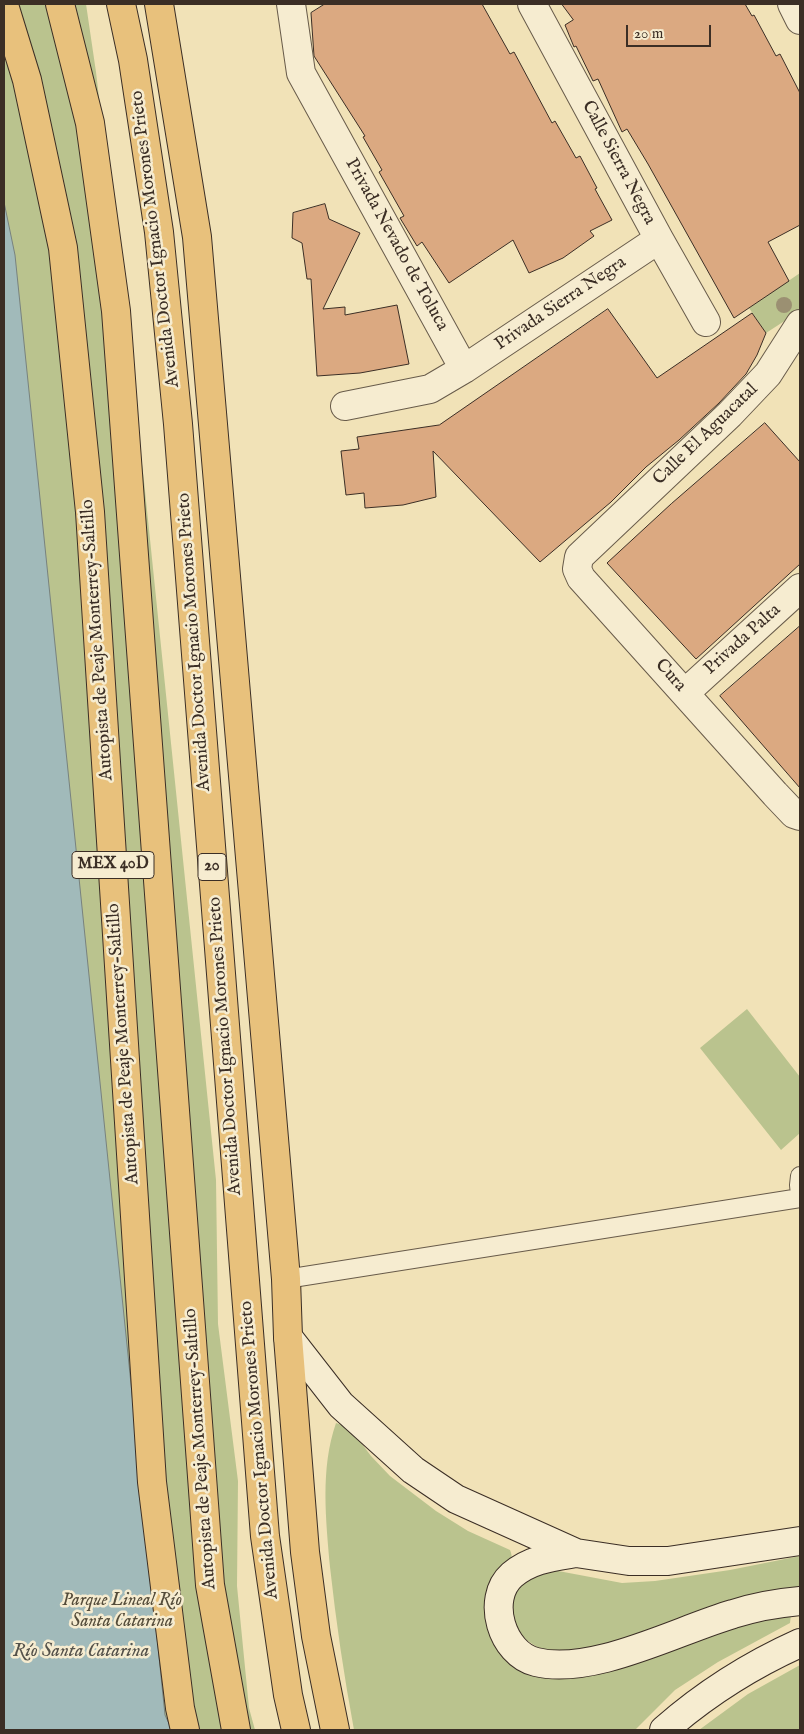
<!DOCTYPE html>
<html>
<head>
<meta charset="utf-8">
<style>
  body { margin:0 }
  #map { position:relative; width:804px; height:1734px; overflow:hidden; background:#f1e2b7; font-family:"IM FELL English",serif }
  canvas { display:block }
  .frame { position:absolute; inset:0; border:5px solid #3b2e25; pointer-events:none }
  .scale { position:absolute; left:626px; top:25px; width:85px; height:22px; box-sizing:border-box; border:2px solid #3b2e25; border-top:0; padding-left:6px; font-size:15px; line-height:18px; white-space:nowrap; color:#3b2e25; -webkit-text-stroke:4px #f6ecd0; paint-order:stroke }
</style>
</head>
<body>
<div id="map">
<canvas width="804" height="1734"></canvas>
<div class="frame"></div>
<div class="scale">20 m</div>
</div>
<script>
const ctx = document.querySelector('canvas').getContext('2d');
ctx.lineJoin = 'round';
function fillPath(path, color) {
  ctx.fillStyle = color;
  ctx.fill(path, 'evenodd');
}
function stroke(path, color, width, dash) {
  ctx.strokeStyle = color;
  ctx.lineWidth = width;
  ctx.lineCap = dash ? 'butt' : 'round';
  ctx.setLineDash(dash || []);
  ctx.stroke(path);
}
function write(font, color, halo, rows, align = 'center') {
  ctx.font = font + ' "IM FELL English",serif';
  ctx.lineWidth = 5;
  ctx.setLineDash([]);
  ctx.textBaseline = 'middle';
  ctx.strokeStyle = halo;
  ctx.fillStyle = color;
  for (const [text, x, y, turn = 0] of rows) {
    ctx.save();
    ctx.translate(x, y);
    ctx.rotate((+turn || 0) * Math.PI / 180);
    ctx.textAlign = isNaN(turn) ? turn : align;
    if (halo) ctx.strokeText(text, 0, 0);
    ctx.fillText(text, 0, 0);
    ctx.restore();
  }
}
fillPath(new Path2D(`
  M 4,4 L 86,4 L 96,72 L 144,481 L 216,1180 L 218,1324 L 238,1481 L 237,1586 L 249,1708 L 255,1730 L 4,1730 Z
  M 800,273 L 800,311 L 766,333 L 749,308 Z
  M 747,1009 L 800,1077 L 800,1133 L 781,1150 L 700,1048 Z
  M 336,1423 L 350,1428 L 371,1456 L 390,1476 L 436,1511 L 468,1531 L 510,1550 C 516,1564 505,1575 498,1586 L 530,1670 L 731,1623 L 791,1615 L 790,1623 L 718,1662 L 675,1690 L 635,1730 L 354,1730 C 344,1676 336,1622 330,1567 C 326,1520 320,1469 336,1423 Z
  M 800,1556 L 800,1588 L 590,1651 L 543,1651 L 525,1639 L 514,1623 L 510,1606 L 515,1591 L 526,1579 L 553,1570 L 622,1583 L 655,1581 L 730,1570 Z
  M 800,1665 L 800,1730 L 699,1730 L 748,1694 Z`), '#bac38e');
const water = new Path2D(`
  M 4,202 L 15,255 L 165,1715 L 172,1730 L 4,1730 Z`);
fillPath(water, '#a1baba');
stroke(water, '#78827e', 1);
const building = new Path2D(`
  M 325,4 L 482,4 L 510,54 L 514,52 L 552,123 L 555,121 L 576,158 L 580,156 L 597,188 L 595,189 L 612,220 L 590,231 L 594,236 L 563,258 L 529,273 L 513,240 L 449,283 L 422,242 L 417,246 L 400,218 L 404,216 L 379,172 L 382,170 L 363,137 L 365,136 L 314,56 L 311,13 Z
  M 562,4 L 745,4 L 752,16 L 754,15 L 776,56 L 780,54 L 800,93 L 800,225 L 768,242 L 789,281 L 734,318 L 648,164 L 627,129 L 622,132 L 598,79 L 593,81 L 576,46 L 574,47 L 565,25 L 573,20 Z
  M 325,204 L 329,219 L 360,233 L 323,309 L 345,307 L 345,315 L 397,305 L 409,364 L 360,373 L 317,376 L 311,279 L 307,279 L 302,243 L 292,238 L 293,213 Z
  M 608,309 L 657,378 L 752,313 L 766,333 L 757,355 L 746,374 L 719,403 L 679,440 L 646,467 L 611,502 L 540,562 L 433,451 L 436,497 L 403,505 L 365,508 L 364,493 L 346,495 L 341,451 L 359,449 L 357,437 L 439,425 Z
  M 765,423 L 800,462 L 800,564 L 696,659 L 607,563 L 671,504 Z
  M 800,626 L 800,788 L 720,696 Z`);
fillPath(building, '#dba981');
stroke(building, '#3b2e25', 1);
const lane = new Path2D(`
  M 800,1176 L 799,1185 L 800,1195
  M 286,1279 L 800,1198`);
const street = new Path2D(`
  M 291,4 L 301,73 L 464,369
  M 532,4 L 659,239 L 706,322
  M 792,4 L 800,20
  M 800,324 L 768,374 L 730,414 L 579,557 L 577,569 L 581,578 L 775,794 L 794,814 L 800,816
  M 345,406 L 430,389 L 464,369 L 659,239
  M 685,693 L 800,588`);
const secondary = new Path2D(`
  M 288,1337 L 341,1405 L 413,1470 L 456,1499 L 576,1553 L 629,1561 L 668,1561 L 800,1541
  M 576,1553 C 552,1557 531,1559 512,1575 C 485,1599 502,1654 536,1662 C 593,1676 678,1630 733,1614 C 755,1607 777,1603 800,1601
  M 664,1730 C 705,1694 751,1665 800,1643`);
const primary = new Path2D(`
  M 121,4 L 133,60 L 159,232 L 178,424 L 265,1536 L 288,1695 L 296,1730
  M 159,4 L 197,237 L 286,1279 L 288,1337 L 305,1552 L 316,1636 L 335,1730`);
const highway = new Path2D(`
  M 60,4 L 90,123 L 116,311 L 210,1585 L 236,1730
  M 4,5 L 27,80 L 63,248 L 90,512 L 152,1482 L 180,1708 L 185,1730`);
stroke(lane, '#685b4a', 20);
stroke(street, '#685b4a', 30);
stroke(secondary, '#3b2e25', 30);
stroke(primary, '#3b2e25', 30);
stroke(highway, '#3b2e25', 30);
stroke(lane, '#f6ecd0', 18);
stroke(street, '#f6ecd0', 28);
stroke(secondary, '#f6ecd0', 28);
stroke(primary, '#e8c17c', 28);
stroke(highway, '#e8c17c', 28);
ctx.fillStyle = '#9b9072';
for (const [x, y] of [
  [784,305]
]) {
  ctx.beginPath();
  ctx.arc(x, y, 8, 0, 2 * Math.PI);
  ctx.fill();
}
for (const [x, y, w] of [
  [113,865,82],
  [212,867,28]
]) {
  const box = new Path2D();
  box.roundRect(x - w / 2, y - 13.5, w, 27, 4);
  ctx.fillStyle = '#f6ecd0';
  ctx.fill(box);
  stroke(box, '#3b2e25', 1);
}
write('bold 16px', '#3b2e25', null, [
  ["MEX 40D",113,865],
  ["20",212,867]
]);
write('18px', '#3b2e25', '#f6ecd0', [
  ["Calle Sierra Negra",618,163,62],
  ["Avenida Doctor Ignacio Morones Prieto",156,239,-97],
  ["Privada Nevado de Toluca",396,245,61],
  ["Privada Sierra Negra",561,304,-34],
  ["Calle El Aguacatal",706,435,-44],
  ["Autopista de Peaje Monterrey-Saltillo",98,640,-94],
  ["Privada Palta",743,640,-42],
  ["Avenida Doctor Ignacio Morones Prieto",195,642,-94],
  ["Cura",670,676,48],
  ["Autopista de Peaje Monterrey-Saltillo",124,1044,-94],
  ["Avenida Doctor Ignacio Morones Prieto",226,1046,-94],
  ["Autopista de Peaje Monterrey-Saltillo",201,1449,-94],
  ["Avenida Doctor Ignacio Morones Prieto",260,1450,-95]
]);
write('italic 18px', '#544c3a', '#f6ecd0', [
  ["Parque Lineal Río",122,1601],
  ["Santa Catarina",122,1622]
]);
write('italic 19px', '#54514a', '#f6ecd0', [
  ["Río Santa Catarina",81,1652]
]);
</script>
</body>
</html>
